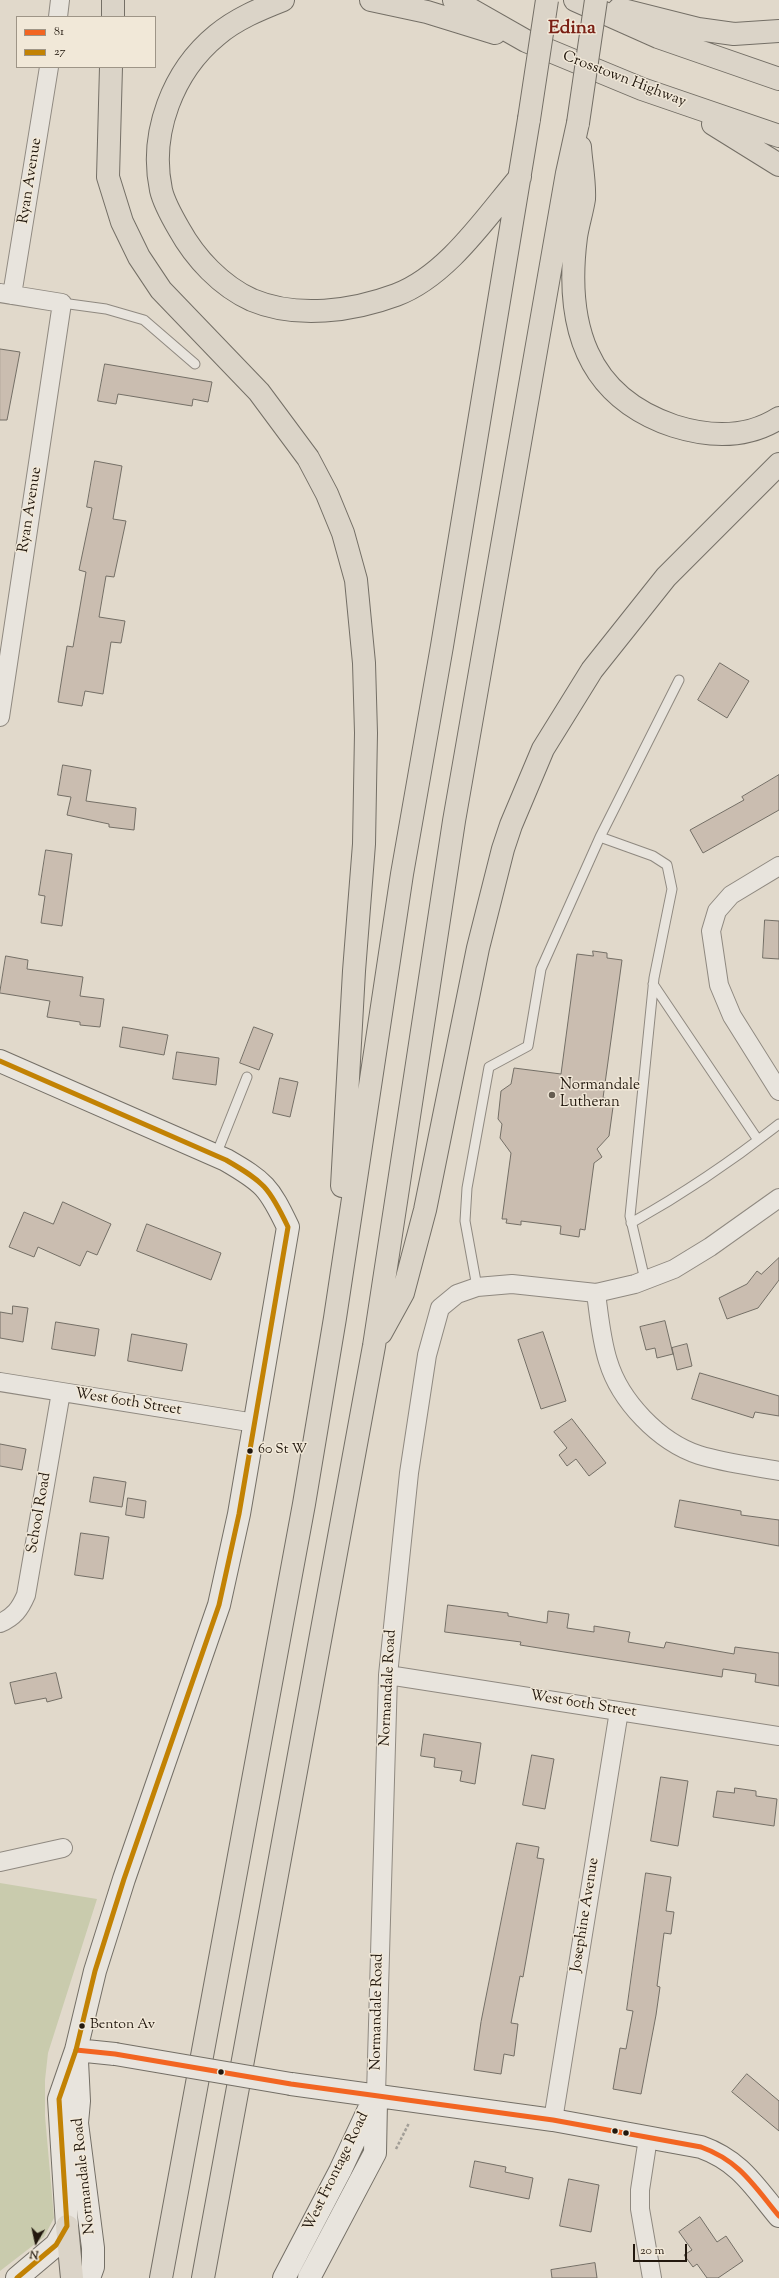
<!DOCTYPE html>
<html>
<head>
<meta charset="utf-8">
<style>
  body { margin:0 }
  #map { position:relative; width:779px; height:2278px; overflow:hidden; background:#e1d9cb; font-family:"Sorts Mill Goudy",serif }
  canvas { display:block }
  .legend { position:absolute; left:16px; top:16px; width:140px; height:52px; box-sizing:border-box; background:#f1e8d8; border:1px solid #9e9587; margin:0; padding:5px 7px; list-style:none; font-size:12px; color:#22180e }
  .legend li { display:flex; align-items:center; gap:8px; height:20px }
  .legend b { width:20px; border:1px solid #9e9587 }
  .north { position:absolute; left:16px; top:2222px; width:40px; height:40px; -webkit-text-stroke:3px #f1e8d8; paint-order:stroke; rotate:189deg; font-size:11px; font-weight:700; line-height:16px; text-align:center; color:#22180e }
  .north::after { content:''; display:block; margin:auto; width:14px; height:18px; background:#22180e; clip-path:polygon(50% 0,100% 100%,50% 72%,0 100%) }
  .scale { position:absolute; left:633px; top:2244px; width:54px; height:18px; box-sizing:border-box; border:2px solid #22180e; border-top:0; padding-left:5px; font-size:12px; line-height:14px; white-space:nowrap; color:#22180e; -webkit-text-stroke:3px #f1e8d8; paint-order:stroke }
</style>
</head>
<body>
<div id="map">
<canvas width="779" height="2278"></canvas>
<ul class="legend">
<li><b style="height:5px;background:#f26522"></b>81</li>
<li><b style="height:5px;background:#c28204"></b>27</li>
</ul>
<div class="north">N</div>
<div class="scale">20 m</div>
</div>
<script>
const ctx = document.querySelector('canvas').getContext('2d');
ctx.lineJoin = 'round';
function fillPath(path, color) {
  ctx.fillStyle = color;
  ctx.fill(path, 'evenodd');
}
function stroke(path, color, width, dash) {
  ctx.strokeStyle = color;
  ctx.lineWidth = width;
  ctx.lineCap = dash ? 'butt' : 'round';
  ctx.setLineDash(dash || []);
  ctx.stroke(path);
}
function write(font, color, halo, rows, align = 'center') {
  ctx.font = font + ' "Sorts Mill Goudy",serif';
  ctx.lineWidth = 3;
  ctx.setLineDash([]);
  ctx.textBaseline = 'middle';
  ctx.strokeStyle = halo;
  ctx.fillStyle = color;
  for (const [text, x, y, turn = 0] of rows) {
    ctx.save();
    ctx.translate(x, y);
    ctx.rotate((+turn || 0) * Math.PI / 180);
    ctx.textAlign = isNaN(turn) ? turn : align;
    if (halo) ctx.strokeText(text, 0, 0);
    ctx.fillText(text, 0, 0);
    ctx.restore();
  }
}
fillPath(new Path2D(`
  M 0,1883 L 97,1899 L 48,2053 L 45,2080 L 45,2116 L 54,2218 L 44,2237 L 0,2271 Z`), '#c9cbad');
const building = new Path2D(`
  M 0,349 L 20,352 L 7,420 L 0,420 Z
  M 105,364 L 212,382 L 208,402 L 193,399 L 192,406 L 118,394 L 116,404 L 98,401 Z
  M 95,461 L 122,466 L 113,519 L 126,521 L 114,577 L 106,576 L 99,617 L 125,621 L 121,643 L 111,642 L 103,694 L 85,691 L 82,706 L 58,702 L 67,646 L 73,647 L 86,572 L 79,570 L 92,508 L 87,507 Z
  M 720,663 L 749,681 L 727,718 L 698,700 Z
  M 63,765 L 91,770 L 86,801 L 136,808 L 134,830 L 109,827 L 109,824 L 67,815 L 71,797 L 58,795 Z
  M 779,775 L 779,810 L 703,853 L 690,830 L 744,800 L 742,797 Z
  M 46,850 L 72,854 L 62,926 L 41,923 L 45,896 L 39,895 Z
  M 765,920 L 779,921 L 779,959 L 763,958 Z
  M 593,951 L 607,953 L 607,958 L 622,960 L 603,1098 L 610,1099 L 613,1107 L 609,1136 L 597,1149 L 602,1157 L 594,1163 L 585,1230 L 580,1229 L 579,1237 L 560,1234 L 561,1226 L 521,1221 L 521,1225 L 506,1223 L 507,1219 L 502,1219 L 511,1153 L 500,1138 L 502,1124 L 498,1119 L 501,1091 L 511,1084 L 514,1068 L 561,1074 L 577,954 L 593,956 Z
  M 6,956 L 28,960 L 27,969 L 83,977 L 80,996 L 104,999 L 100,1027 L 80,1025 L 80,1022 L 47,1017 L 50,1001 L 0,993 Z
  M 123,1027 L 168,1035 L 164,1055 L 120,1047 Z
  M 254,1027 L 273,1034 L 259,1070 L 240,1063 Z
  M 177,1052 L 219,1058 L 216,1085 L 173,1079 Z
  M 280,1078 L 298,1082 L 290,1117 L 273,1113 Z
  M 63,1202 L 111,1224 L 97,1255 L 87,1251 L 80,1266 L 38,1247 L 34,1257 L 9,1247 L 24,1212 L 53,1224 Z
  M 147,1224 L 221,1253 L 211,1280 L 137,1251 Z
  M 779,1258 L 779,1280 L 758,1308 L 727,1319 L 719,1298 L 747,1284 L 757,1271 L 761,1274 Z
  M 13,1306 L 28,1308 L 23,1342 L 0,1338 L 0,1312 L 12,1314 Z
  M 665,1321 L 673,1354 L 657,1358 L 655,1348 L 646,1350 L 640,1327 Z
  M 56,1322 L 99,1329 L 95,1356 L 52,1349 Z
  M 543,1332 L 566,1401 L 541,1409 L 518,1340 Z
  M 132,1334 L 187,1344 L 182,1371 L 128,1361 Z
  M 687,1344 L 692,1366 L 677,1370 L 672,1348 Z
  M 700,1373 L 779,1396 L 779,1416 L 755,1412 L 753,1418 L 692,1399 Z
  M 572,1419 L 606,1463 L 589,1476 L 576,1459 L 567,1466 L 559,1455 L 567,1448 L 554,1432 Z
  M 0,1444 L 26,1449 L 22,1470 L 0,1466 Z
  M 94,1477 L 126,1482 L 122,1507 L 90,1502 Z
  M 128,1498 L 146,1501 L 144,1518 L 126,1515 Z
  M 680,1500 L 741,1511 L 741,1515 L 779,1520 L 779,1546 L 675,1527 Z
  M 81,1533 L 109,1537 L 103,1579 L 75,1575 Z
  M 448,1605 L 508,1613 L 508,1616 L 547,1623 L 548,1611 L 569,1614 L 567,1628 L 594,1632 L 594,1626 L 630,1632 L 628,1642 L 664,1648 L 666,1642 L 734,1654 L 735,1647 L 779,1653 L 779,1686 L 755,1682 L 756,1674 L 723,1669 L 722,1677 L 520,1645 L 521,1642 L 445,1632 Z
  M 56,1673 L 62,1698 L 47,1702 L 46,1698 L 15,1704 L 10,1683 Z
  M 424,1734 L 481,1743 L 475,1784 L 460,1781 L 462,1771 L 434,1767 L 435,1758 L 421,1756 Z
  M 532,1755 L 554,1759 L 545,1809 L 523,1805 Z
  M 661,1777 L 688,1781 L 678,1846 L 651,1841 Z
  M 735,1788 L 756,1791 L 756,1796 L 777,1799 L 774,1826 L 713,1817 L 717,1791 L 734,1793 Z
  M 517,1843 L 539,1847 L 537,1858 L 544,1859 L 523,1977 L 520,1976 L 511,2023 L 518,2024 L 514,2056 L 504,2054 L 501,2074 L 474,2070 L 481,2022 Z
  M 646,1873 L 671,1877 L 666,1911 L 674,1912 L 671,1934 L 664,1933 L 657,1986 L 660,1987 L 656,2015 L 641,2094 L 613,2089 L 620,2048 L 626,2049 L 633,2011 L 627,2010 Z
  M 747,2074 L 779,2101 L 779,2131 L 732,2092 Z
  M 475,2161 L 506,2167 L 505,2172 L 533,2178 L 529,2199 L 470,2187 Z
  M 569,2179 L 599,2185 L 591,2232 L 560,2226 Z
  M 700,2217 L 717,2242 L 726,2236 L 743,2261 L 718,2278 L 707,2278 L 697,2264 L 693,2267 L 684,2255 L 692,2250 L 679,2232 Z
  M 595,2263 L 597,2278 L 552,2278 L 551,2270 Z`);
fillPath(building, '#cabdb0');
stroke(building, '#746f66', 1);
const lane = new Path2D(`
  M 62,303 L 106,309 L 144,320 L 195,364
  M 600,837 L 679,680
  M 653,984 L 758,1140
  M 216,1155 L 247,1077
  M 631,1223 C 683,1194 732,1161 779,1124
  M 477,1287 L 465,1221 L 467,1188 L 489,1067 L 528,1046 L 541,969 L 600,837 L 653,856 L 667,865 L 672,889 L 654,978 L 630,1216 L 645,1280`);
const street = new Path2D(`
  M 58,17 L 60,0
  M 0,293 L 62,303 L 0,717
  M 12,295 L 49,67
  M 779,866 L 731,895 L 717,911 L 711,931 L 719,985 L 732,1016 L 779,1091
  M 596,1293 C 599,1315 601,1339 608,1361 C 620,1401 659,1442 699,1455 C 725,1463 752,1466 779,1471
  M 0,1382 L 255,1423
  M 0,1623 C 14,1617 20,1609 26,1595 L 61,1392
  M 388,1675 L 779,1736
  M 0,1862 L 63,1848
  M 376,2094 L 388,1675 L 409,1473 L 427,1355 L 440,1308 L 457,1294 L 477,1287 L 512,1284 L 596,1293 L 635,1284 L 674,1269 L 710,1247 L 779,1198
  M 553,2120 L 619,1711
  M 648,2138 L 640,2190 L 640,2209 L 652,2278`);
const secondary = new Path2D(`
  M 0,1061 L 226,1160 C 264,1182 269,1187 288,1227 L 239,1514 L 219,1605 L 124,1879 L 95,1971 L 76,2050 L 59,2099 L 67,2226 L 56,2245 L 17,2278
  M 76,2050 L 115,2054
  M 77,2061 L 79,2101 L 77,2123 L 93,2248 L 93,2267 L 89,2278
  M 291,2084 L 553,2120 L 701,2147 C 740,2161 754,2186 779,2216
  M 284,2278 L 340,2171 L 376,2094
  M 309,2278 L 375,2153 L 376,2101`);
const highway = new Path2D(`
  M 283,0 C 260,9 236,19 217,35 C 173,71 149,133 161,190 C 164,203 172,217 179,229 C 195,258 221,286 252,300 C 297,319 353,311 396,295 C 447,276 486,217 520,177
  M 371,0 L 427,12 L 495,33
  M 454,0 L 526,41 L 642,89 L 779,136
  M 575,0 L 658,37 L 779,79
  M 619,9 L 698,29 L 734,34 L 779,31
  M 113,17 L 113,0
  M 111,67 L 108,177 L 122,222 L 139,257 L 161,290 L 259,392 L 308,458 L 327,494 L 343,533 L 356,580 L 364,663 L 366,733 L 364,844 L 354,971 L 342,1186
  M 713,124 L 779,165
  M 580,147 C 581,163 585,182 584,199 C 582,212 578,224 576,237 C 565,323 585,396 674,426 C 709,437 746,439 779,418
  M 381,1333 L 403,1293 L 425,1210 L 478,948 L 503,849 L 511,825 L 543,749 L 592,670 L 666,577 L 779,464
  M 67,2226 L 72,2278
  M 161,2278 L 304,1504 L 335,1318 L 402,874 L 442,646 L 529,119
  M 203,2278 L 374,1346 L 454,821 L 567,173 L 578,123`);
stroke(lane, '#8f8980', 11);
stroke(street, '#8f8980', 20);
stroke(secondary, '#746f66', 24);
stroke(highway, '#746f66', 24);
stroke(new Path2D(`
  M 396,2149 L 409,2123`), '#a29e97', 2.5, [3, 2]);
stroke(lane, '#e8e4dd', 9);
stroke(street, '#e8e4dd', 18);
stroke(secondary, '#e8e4dd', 22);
stroke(highway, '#dbd4c8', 22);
const secondaryBridge = new Path2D(`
  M 115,2054 L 291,2084`);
const highwayBridge = new Path2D(`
  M 529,119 L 547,0
  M 578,123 L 596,0`);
stroke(secondaryBridge, '#746f66', 24, []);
stroke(highwayBridge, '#746f66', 24, []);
stroke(secondaryBridge, '#e8e4dd', 22);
stroke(highwayBridge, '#dbd4c8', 22);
stroke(new Path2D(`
  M 76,2050 L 115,2054 L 291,2084 L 553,2120 L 701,2147 C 740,2161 754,2186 779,2216`), '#f26522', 5);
stroke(new Path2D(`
  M 0,1061 L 226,1160 C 264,1182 269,1187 288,1227 L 239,1514 L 219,1605 L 124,1879 L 95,1971 L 76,2050 L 59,2099 L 67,2226 L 56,2245 L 17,2278`), '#c28204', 5);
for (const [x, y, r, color] of [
  [552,1095,4,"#655c50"],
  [250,1451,3.5,"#22180e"],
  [82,2026,3.5,"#22180e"],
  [221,2072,3.5,"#22180e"],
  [615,2131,3.5,"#22180e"],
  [626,2133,3.5,"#22180e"]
]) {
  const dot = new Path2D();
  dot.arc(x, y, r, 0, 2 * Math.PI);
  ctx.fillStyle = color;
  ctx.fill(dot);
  stroke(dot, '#f1e8d8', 1.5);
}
write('14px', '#22180e', '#f1e8d8', [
  ["60 St W",258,1451],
  ["Benton Av",90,2026]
], 'left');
write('15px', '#22180e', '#f1e8d8', [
  ["Crosstown Highway",624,80,21],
  ["Ryan Avenue",31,181,-81],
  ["Ryan Avenue",31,510,-81],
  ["West 60th Street",128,1403,9],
  ["School Road",40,1513,-80],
  ["Normandale Road",389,1688,-87],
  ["West 60th Street",583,1705,9],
  ["Josephine Avenue",586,1915,-81],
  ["Normandale Road",378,2012,-89],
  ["West Frontage Road",337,2172,-64],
  ["Normandale Road",85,2176,-96]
]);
write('15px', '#22180e', '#f1e8d8', [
  ["Normandale",560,1086],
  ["Lutheran",560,1103]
], 'left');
write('bold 19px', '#7a1f14', '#f1e8d8', [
  ["Edina",572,30]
]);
</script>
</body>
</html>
